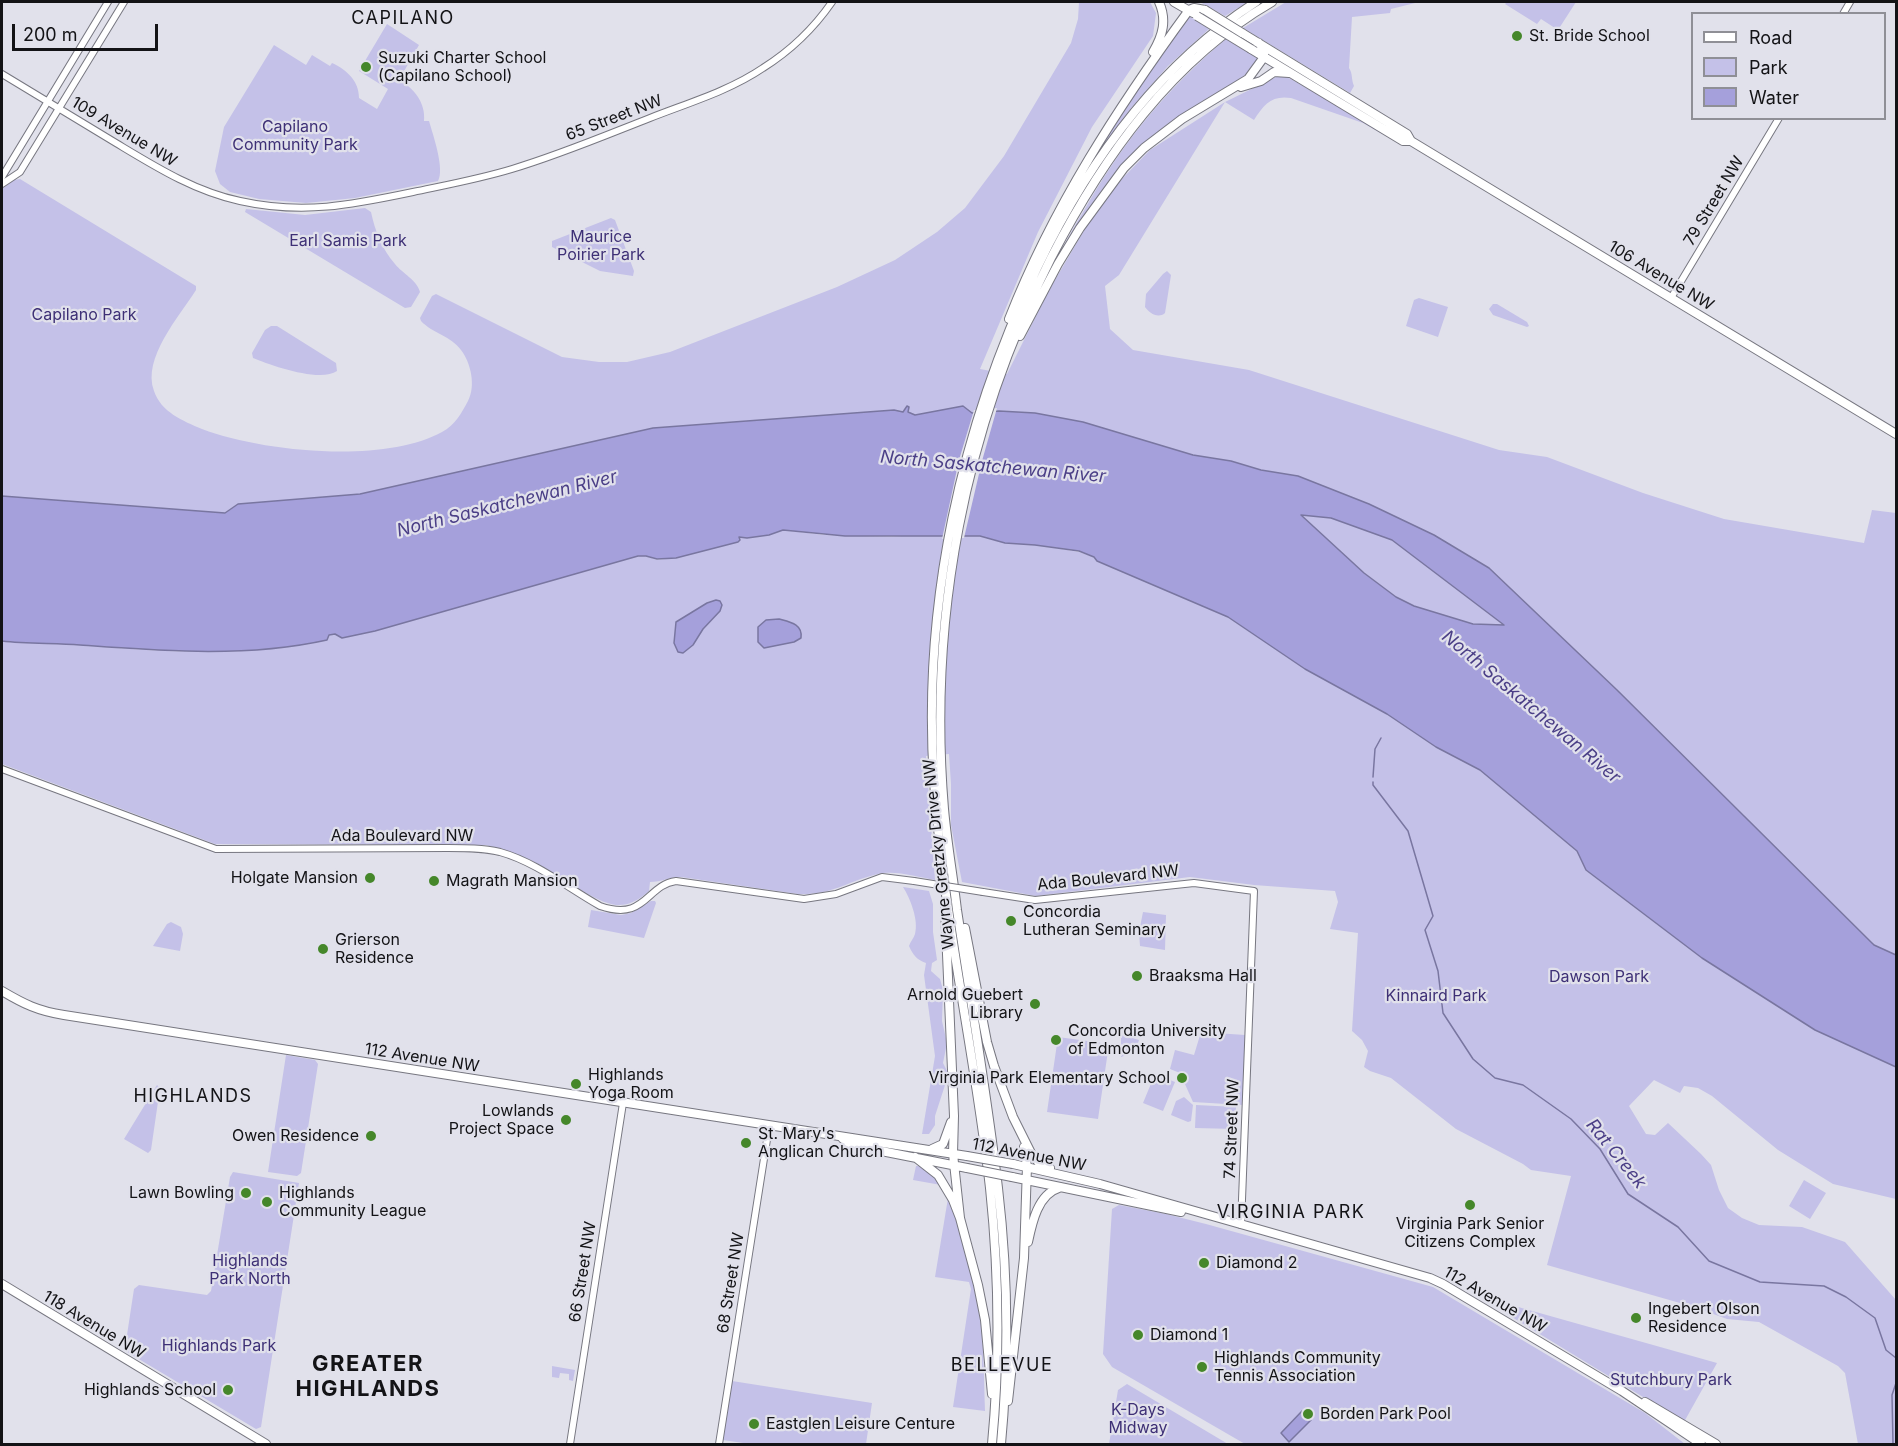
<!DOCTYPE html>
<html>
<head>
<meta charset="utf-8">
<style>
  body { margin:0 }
  #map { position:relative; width:1898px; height:1446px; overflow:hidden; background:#e1e1eb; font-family:Inter,sans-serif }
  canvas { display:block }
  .frame { position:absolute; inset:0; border:3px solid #131316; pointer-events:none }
  .legend { position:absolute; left:1691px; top:12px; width:195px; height:108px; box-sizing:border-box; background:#e1e1eb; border:2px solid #8f8f96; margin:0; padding:8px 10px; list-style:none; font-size:18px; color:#131316 }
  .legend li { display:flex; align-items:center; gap:12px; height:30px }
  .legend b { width:30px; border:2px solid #8f8f96 }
  .scale { position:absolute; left:12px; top:24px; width:146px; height:27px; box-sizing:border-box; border:3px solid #131316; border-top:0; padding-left:8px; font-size:18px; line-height:21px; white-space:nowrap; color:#131316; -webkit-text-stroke:4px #e1e1eb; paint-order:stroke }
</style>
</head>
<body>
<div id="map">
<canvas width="1898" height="1446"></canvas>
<div class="frame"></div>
<ul class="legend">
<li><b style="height:8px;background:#fff"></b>Road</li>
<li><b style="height:16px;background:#c4c1e8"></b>Park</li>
<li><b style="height:16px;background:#a5a0db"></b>Water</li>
</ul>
<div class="scale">200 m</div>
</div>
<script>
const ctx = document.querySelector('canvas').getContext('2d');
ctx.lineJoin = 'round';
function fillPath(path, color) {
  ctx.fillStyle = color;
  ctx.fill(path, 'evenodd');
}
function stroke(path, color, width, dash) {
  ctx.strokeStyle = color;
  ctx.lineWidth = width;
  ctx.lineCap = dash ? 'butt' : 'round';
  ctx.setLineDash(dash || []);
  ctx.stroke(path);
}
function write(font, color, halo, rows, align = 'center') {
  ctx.font = font + ' Inter,sans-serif';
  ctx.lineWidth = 4.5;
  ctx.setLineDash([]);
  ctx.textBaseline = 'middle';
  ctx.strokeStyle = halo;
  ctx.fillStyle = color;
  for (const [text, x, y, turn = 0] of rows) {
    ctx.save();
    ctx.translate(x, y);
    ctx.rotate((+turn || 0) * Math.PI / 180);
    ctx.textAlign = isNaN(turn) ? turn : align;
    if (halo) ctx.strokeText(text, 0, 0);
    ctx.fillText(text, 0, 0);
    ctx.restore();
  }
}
fillPath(new Path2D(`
  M 1079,2 L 1150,2 L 1156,13 L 1153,36 L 1092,127 L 1038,232 L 980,369 L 1007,374 L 1048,292 L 1086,227 L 1118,183 L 1150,150 L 1225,102 L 1276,77 L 1283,76 L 1291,79 L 1396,140 L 1400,144 L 1363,123 L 1291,98 C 1272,95 1264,104 1254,120 L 1225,102 L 1119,275 L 1105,286 L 1110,329 L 1133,350 L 1249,370 L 1499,450 L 1547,457 L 1643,493 L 1724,519 L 1864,543 L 1872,510 L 1896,513 L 1896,955 L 1874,945 L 1617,690 L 1489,568 L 1434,535 L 1369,504 L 1298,476 L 1261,470 L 1231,461 L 1193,455 L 1082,422 L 1035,413 L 999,411 L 971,413 L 940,411 L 915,415 L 894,410 L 653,428 L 360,494 L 238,504 L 225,513 L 2,496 L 2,189 L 14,180 L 20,179 L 196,286 L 196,290 C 179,317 142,358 154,391 C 161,412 183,421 202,429 C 263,452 384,464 442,432 C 455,425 461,414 468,401 C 476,386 471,363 461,350 C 451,336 432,333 421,321 L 420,318 L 432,296 L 436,294 L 562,357 L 599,362 L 627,362 L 670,352 L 837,287 L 895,260 L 937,232 L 965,208 L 1004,156 L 1071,43 L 1078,19 Z
  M 1200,2 L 1248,2 L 1225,16 Z
  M 1286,2 L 1419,2 L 1391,9 L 1390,13 L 1352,17 L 1349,68 C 1353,74 1351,79 1354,86 L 1350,93 L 1243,28 Z
  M 1507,2 L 1576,2 L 1558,30 L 1541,19 L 1537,24 L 1505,4 Z
  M 1189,16 L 1209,29 L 1168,66 L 1132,107 L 1082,177 C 1114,121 1149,67 1189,16 Z
  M 387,24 L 419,45 L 399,80 C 414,88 426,103 424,121 L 429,121 C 433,135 445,169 438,181 L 355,198 L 306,203 L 259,199 L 230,192 L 220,184 L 215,171 L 224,127 L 274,45 L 306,65 L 312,55 L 330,66 L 332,63 C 347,70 359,81 359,98 L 377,109 L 388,89 L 359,71 Z
  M 1226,39 L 1258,58 C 1246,82 1219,91 1197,105 C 1183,113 1171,122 1159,131 C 1117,164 1089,208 1061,252 C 1069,234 1080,218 1090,200 C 1128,136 1169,87 1226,39 Z
  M 365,208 L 371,212 C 375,231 382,249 395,264 C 402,273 417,280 420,292 L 411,307 L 405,308 L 245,212 L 246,209 L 305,215 Z
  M 611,218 L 615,220 L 634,271 L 633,276 L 600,271 L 552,247 L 552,241 Z
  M 1167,271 L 1171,275 L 1165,313 C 1158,319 1149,313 1145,307 L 1146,294 L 1163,274 Z
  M 1419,298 L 1448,307 L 1438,337 L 1406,326 L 1414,300 Z
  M 1493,304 L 1497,304 L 1527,322 L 1529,326 L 1527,327 L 1493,315 L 1489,309 Z
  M 271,326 L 277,326 L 336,363 L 337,371 C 320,383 270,365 253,358 L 252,353 L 265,330 Z
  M 1300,514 L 1331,518 L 1392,540 L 1505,625 L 1473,624 L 1414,606 L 1396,597 L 1364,573 Z
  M 783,530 L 824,535 L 892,537 L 913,535 L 981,535 L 1079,552 L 1094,557 L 1097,561 L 1228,617 L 1305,669 L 1387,714 L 1436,747 L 1480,770 L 1577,851 L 1586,870 L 1702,958 L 1815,1030 L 1896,1067 L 1896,1199 L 1833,1184 L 1778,1150 L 1712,1096 L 1698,1088 L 1684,1086 L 1680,1093 L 1654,1080 L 1629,1106 L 1646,1134 L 1655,1135 L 1668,1123 L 1701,1154 L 1711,1165 L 1719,1190 L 1728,1208 L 1742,1218 L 1759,1225 L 1802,1227 L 1845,1242 L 1896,1300 L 1896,1444 L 1858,1444 L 1845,1373 L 1838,1366 L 1759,1322 L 1727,1319 L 1694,1307 L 1547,1265 L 1571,1176 L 1531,1170 L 1523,1164 L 1456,1129 L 1391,1078 L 1370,1071 L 1364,1067 L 1368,1051 L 1362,1040 L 1352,1031 L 1358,933 L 1330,929 L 1338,902 L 1335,891 L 1254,885 L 1190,877 L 1036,896 L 962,882 L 951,825 L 951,784 L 949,754 L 926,756 L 935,880 C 916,877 893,869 874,875 C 844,883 832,895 798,894 L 681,877 C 670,877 661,882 650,882 L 649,891 C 640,899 630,906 616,905 C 596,903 558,875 538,864 C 521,855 504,851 486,845 L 215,844 L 2,764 L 2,641 C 27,644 54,643 80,645 C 161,652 246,658 327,640 L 328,635 L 335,634 L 342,638 L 638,556 L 646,556 L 657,560 L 675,558 L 738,542 L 740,540 L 738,537 C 754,538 768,536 783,530 Z
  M 903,887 L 929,891 L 933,904 L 933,932 L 937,960 L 932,963 L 931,971 L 940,979 L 943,990 L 942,1021 L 947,1043 L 943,1063 L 947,1071 L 946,1082 L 935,1116 L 935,1125 L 929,1134 L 922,1134 L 935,1056 L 924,975 L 926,963 C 917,960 913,955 909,946 C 910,942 914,938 915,934 C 919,920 910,898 903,887 Z
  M 651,901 L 655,901 L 656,903 L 644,938 L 588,927 L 591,910 L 621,915 L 631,913 Z
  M 1143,912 L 1166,915 L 1165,950 L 1140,946 L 1139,932 Z
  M 171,922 L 181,927 L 183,934 L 180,951 L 153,946 L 167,924 Z
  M 1201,1032 L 1245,1035 L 1243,1105 L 1193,1102 L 1180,1073 L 1170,1069 L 1175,1050 L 1194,1055 Z
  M 1123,1035 L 1139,1040 L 1135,1052 L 1121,1057 L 1121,1037 Z
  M 1058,1037 L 1109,1044 L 1098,1119 L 1047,1112 Z
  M 286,1055 L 315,1060 L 318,1064 L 301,1173 L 297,1176 L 268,1172 Z
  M 1155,1074 L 1175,1082 L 1163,1111 L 1143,1103 Z
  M 157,1085 L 160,1088 L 151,1150 L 148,1153 L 124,1139 Z
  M 1184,1097 L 1193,1105 L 1191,1121 L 1188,1122 L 1171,1115 L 1176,1101 Z
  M 1196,1105 L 1236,1107 L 1235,1129 L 1195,1128 Z
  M 916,1166 C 953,1163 978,1293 981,1323 C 984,1352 984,1382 985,1411 L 953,1407 L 971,1289 L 969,1282 L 935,1277 L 948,1198 L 941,1185 L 913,1180 Z
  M 233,1172 L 299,1183 L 261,1427 L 256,1429 L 127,1352 L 125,1348 L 134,1289 L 139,1285 L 207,1295 L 211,1291 L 230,1177 Z
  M 1804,1180 L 1826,1193 L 1810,1219 L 1789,1206 Z
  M 1119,1205 L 1166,1214 L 1206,1224 L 1433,1287 L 1645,1413 L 1685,1444 L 1245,1444 L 1112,1367 L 1103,1354 L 1112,1209 Z
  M 1504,1303 L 1717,1363 L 1684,1422 L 1502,1311 Z
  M 552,1366 L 575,1370 L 573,1381 L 569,1380 L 569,1374 L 560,1373 L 559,1378 L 552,1377 Z
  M 732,1381 L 872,1403 L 866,1444 L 750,1444 L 723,1440 Z
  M 1127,1384 L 1228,1444 L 1109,1444 L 1118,1390 Z`), '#c4c1e8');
const water = new Path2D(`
  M 907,406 L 909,407 L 908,412 L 915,415 L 963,406 L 972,413 L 999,411 L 1035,413 L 1083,422 L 1193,455 L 1231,461 L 1261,470 L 1298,476 L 1369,504 L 1434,535 L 1489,568 L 1617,690 L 1874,945 L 1896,955 L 1896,1067 L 1815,1030 L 1702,958 L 1586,870 L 1577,851 L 1480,770 L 1436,747 L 1387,714 L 1305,669 L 1228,617 L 1097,561 L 1094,557 L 1079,551 L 1035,545 L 1005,543 L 980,536 L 845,536 L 783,530 L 769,535 L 747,538 L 739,537 L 740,540 L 738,542 L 676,558 L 657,559 L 646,556 L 638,556 L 375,631 L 342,638 L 335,634 L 329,635 L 327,640 C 246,658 162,651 80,645 C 54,643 27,644 2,641 L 2,496 L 225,513 L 238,504 L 360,494 L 653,428 L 894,410 L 903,412 ZM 1301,515 L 1331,518 L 1392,540 L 1504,625 L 1473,624 L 1414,606 L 1396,597 L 1364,573 Z
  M 716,600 L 720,601 L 722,605 L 720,611 L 703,629 L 693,645 L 683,653 L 678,652 L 674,643 L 676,622 L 707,603 Z
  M 779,619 C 790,622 803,624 801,638 L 794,642 L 764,648 L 758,642 L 758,627 L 766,620 Z
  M 1302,1411 L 1311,1420 L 1289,1442 L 1281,1433 Z`);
fillPath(water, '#a5a0db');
stroke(water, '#7976a0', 1.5);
fillPath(new Path2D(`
  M 997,408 L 982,461 L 964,538 L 942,539 L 959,460 L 974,410 Z`), '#e1e1eb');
stroke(new Path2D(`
  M 1373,777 L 1375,749 L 1381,738
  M 1373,782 L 1373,785 L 1408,831 L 1433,916 L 1425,930 L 1438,971 L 1443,1013 L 1473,1059 L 1495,1078 L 1523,1085 L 1571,1119 L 1600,1149 L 1628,1194 L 1678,1227 L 1709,1261 L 1760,1282 L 1824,1286 L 1846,1297 L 1875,1318 L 1886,1350 L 1896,1358
  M 1893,1444 L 1892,1395 L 1896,1383`), '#7976a0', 1.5);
const minor = new Path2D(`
  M 1843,14 L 1850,2
  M 2,74 C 40,97 78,120 116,143 C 156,167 194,191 240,201 C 303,215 351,205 413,192 C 446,185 479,179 512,169 C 559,155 604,136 650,118 C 688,103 729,91 763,68 C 790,51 814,28 832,2
  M 2,177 L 108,2
  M 2,184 L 20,172 L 124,2
  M 1671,298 L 1779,118
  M 2,769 L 216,849 L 448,848 C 466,848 483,848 500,852 C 536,862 568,888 600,906 C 646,922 646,885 676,881 L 804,899 L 836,894 L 882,877 L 914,881
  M 983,892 L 1035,900 L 1194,883 L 1254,891 L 1241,1225
  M 570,1444 L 623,1103
  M 719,1444 L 769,1127`);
const major = new Path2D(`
  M 1174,2 L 1193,13
  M 1242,33 L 1407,134 L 1411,141
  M 1251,49 L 1403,141 L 1411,141 L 1896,434
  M 1153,52 C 1163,35 1167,20 1159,2
  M 1241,87 L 1261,81 L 1274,72 L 1289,73
  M 1009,319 C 1053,207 1118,107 1189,10 L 1194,8 L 1205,10
  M 1020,336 L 1058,264 L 1080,228 L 1124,168 L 1144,148 L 1182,119 L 1248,79 L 1264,57 L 1264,51 L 1259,43
  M 945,908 L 954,1116 L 953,1154 L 960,1218
  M 965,928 L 987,1042 L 994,1066 L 1013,1117 L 1031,1153 L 1039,1163 L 1050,1168
  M 2,991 C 24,1004 38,1011 64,1015 L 967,1156
  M 842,1138 L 851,1145 L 967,1168
  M 932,1149 L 943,1144 L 951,1122
  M 915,1157 L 938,1175 L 953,1200 L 960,1218 L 978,1285 L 985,1320 L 992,1394
  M 1013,1164 L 1100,1184 L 1430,1278 L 1443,1284 L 1622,1391 L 1701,1444
  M 1012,1177 L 1181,1212
  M 1028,1242 C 1032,1223 1038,1194 1059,1188
  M 2,1284 L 266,1444
  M 1008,1401 L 1024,1258 L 1027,1166 L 1024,1147
  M 1645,1402 L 1716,1444
  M 992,1444 C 1000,1360 999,1273 990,1188 C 975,1052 943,918 934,781 C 922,604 961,427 1037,268 C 1087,164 1158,65 1256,2
  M 1001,1444 C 1009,1359 1008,1273 998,1188 C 987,1095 971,1002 957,910 C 953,876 947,843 944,809 C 928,619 964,429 1051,258 C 1103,157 1172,60 1272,2`);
stroke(minor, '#777780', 8);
stroke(major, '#777780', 10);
stroke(minor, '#fff', 6);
stroke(major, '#fff', 8);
const minorBridge = new Path2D(`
  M 914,881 L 983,892`);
const majorBridge = new Path2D(`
  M 1205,10 L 1242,33
  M 1197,16 L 1251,49
  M 967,1156 L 1013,1164
  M 967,1168 L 1012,1177`);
stroke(minorBridge, '#777780', 8, []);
stroke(majorBridge, '#777780', 10, []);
stroke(minorBridge, '#fff', 6);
stroke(majorBridge, '#fff', 8);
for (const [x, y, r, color] of [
  [1517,36,6,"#45872a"],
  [366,67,6,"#45872a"],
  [370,878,6,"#45872a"],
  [434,881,6,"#45872a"],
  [1011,921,6,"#45872a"],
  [323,949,6,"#45872a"],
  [1137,976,6,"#45872a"],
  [1035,1004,6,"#45872a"],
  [1056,1040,6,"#45872a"],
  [1182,1078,6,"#45872a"],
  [576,1084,6,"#45872a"],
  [566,1120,6,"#45872a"],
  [371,1136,6,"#45872a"],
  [746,1143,6,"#45872a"],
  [246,1193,6,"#45872a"],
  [267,1202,6,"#45872a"],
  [1470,1205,6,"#45872a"],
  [1204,1263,6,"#45872a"],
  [1636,1318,6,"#45872a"],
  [1138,1335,6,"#45872a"],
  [1202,1367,6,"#45872a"],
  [228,1390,6,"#45872a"],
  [1308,1414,6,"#45872a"],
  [754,1424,6,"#45872a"]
]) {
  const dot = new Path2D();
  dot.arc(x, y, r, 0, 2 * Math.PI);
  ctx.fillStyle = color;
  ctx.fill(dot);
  stroke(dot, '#e1e1eb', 2);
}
write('16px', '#131316', '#e1e1eb', [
  ["St. Bride School",1529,36],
  ["Suzuki Charter School",378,58],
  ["(Capilano School)",378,76],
  ["Holgate Mansion",358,878,"right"],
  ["Magrath Mansion",446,881],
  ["Concordia",1023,912],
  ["Lutheran Seminary",1023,930],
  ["Grierson",335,940],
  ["Residence",335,958],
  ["Braaksma Hall",1149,976],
  ["Arnold Guebert",1023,995,"right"],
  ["Library",1023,1013,"right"],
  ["Concordia University",1068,1031],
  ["of Edmonton",1068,1049],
  ["Highlands",588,1075],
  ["Yoga Room",588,1093],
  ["Virginia Park Elementary School",1170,1078,"right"],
  ["Lowlands",554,1111,"right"],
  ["Project Space",554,1129,"right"],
  ["St. Mary's",758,1134],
  ["Anglican Church",758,1152],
  ["Owen Residence",359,1136,"right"],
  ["Lawn Bowling",234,1193,"right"],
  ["Highlands",279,1193],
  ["Community League",279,1211],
  ["Virginia Park Senior",1470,1224,"center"],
  ["Citizens Complex",1470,1242,"center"],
  ["Diamond 2",1216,1263],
  ["Ingebert Olson",1648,1309],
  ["Residence",1648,1327],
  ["Diamond 1",1150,1335],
  ["Highlands Community",1214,1358],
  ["Tennis Association",1214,1376],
  ["Highlands School",216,1390,"right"],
  ["Borden Park Pool",1320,1414],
  ["Eastglen Leisure Centure",766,1424]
], 'left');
write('16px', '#131316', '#e1e1eb', [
  ["65 Street NW",614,118,-21],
  ["109 Avenue NW",124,132,31],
  ["79 Street NW",1714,201,-59],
  ["106 Avenue NW",1661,276,31],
  ["Ada Boulevard NW",402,836],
  ["Wayne Gretzky Drive NW",939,854,-96],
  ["Ada Boulevard NW",1108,878,-6],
  ["112 Avenue NW",422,1058,9],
  ["74 Street NW",1232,1129,-88],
  ["112 Avenue NW",1029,1155,11],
  ["66 Street NW",583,1272,-81],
  ["68 Street NW",731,1283,-81],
  ["112 Avenue NW",1495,1300,30],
  ["118 Avenue NW",94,1325,31]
]);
write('16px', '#3e3076', '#e1e1eb', [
  ["Capilano",295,127],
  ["Community Park",295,145],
  ["Maurice",601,237],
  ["Poirier Park",601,255],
  ["Earl Samis Park",348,241],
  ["Capilano Park",84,315],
  ["Dawson Park",1599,977],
  ["Kinnaird Park",1436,996],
  ["Highlands",250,1261],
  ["Park North",250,1279],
  ["Highlands Park",219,1346],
  ["Stutchbury Park",1671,1380],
  ["K-Days",1138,1410],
  ["Midway",1138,1428]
]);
ctx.letterSpacing = '1.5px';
write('18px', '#131316', '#e1e1eb', [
  ["CAPILANO",403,19],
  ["HIGHLANDS",193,1097],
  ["VIRGINIA PARK",1291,1213],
  ["BELLEVUE",1002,1366]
]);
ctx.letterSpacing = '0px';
write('italic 18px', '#4b3f87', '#e1e1eb', [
  ["North Saskatchewan River",993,467,5],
  ["North Saskatchewan River",507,504,-14],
  ["North Saskatchewan River",1531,707,40],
  ["Rat Creek",1616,1154,51]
]);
ctx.letterSpacing = '1.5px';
write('bold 22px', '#131316', '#e1e1eb', [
  ["GREATER",368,1364],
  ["HIGHLANDS",368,1389]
]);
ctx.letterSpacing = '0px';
</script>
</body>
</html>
